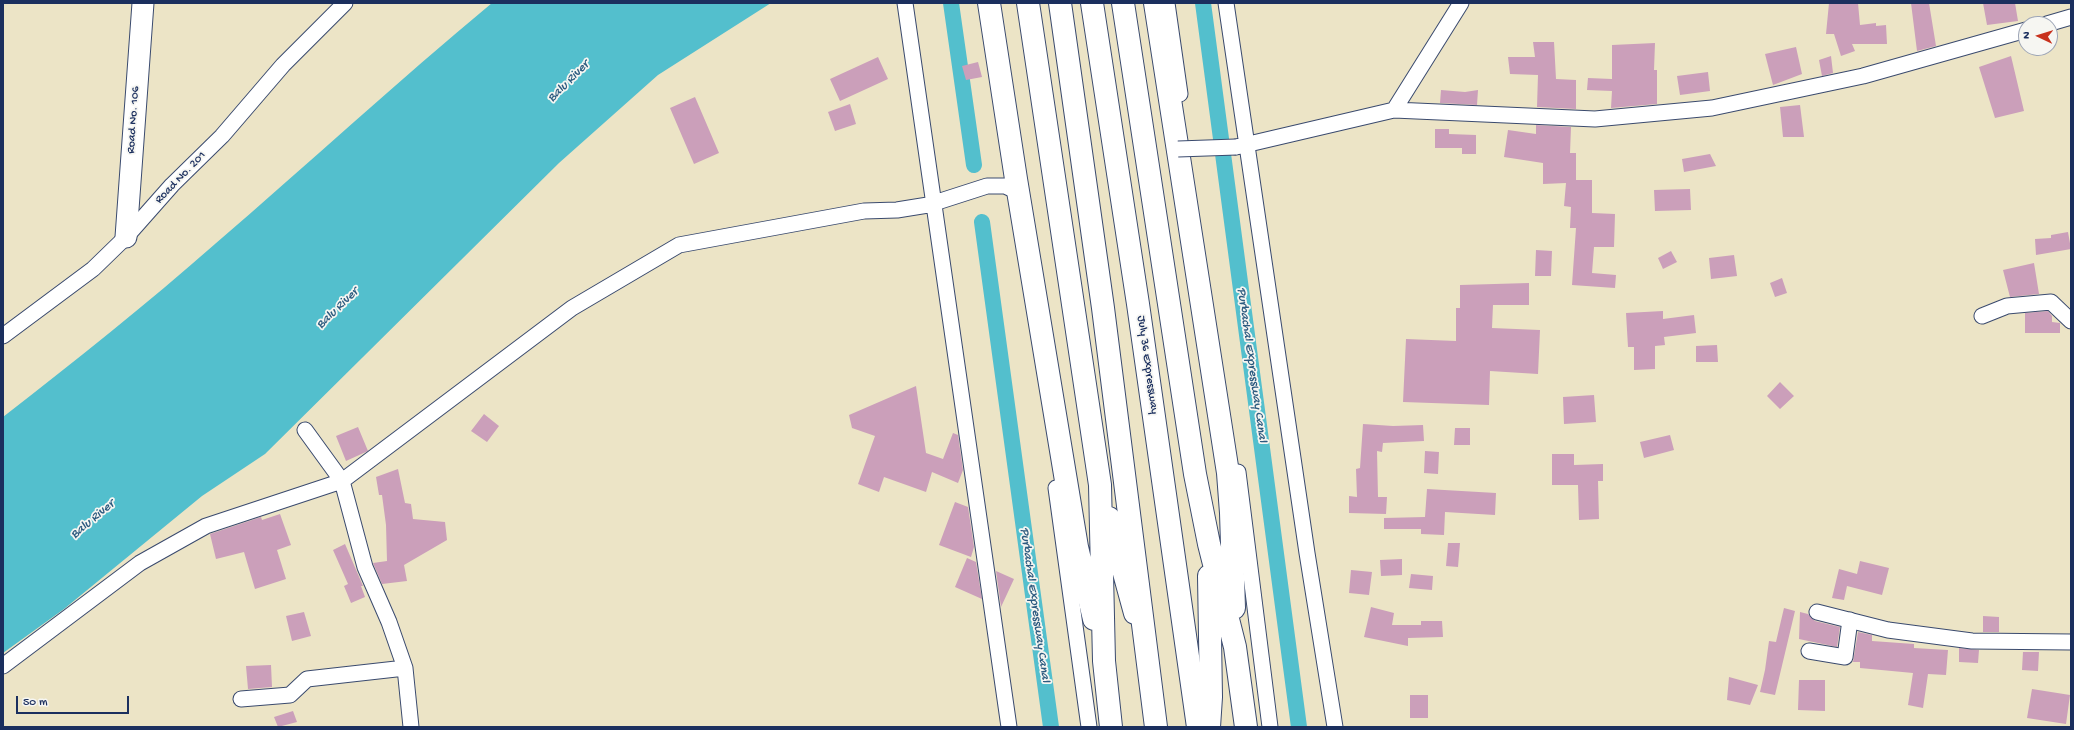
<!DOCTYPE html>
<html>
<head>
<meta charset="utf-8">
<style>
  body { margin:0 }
  #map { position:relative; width:2074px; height:730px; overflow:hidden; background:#ece4c6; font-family:"Gochi Hand",sans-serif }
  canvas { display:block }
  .frame { position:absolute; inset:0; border:4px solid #1b2f5e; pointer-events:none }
  .north { position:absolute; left:2018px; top:16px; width:40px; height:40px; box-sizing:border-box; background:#f6f6f2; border:1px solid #9ea6b7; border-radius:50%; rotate:274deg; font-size:11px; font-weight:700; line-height:16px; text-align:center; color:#1b2f5e }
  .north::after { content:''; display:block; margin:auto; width:14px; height:18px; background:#c8321e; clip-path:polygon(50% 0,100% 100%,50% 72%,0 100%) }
  .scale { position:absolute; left:16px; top:696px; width:113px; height:18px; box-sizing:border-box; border:2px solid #1b2f5e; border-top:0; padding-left:5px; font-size:12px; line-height:14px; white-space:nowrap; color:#1b2f5e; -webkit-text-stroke:3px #f6f6f2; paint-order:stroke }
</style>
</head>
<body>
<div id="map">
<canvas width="2074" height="730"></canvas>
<div class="frame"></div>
<div class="north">N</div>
<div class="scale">50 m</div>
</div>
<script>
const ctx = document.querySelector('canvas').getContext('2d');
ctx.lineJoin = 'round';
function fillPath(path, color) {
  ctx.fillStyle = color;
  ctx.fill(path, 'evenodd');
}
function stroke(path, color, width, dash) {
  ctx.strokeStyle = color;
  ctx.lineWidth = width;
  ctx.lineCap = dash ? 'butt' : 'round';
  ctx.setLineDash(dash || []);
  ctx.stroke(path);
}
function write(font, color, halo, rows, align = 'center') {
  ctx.font = font + ' "Gochi Hand",sans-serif';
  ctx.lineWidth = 3.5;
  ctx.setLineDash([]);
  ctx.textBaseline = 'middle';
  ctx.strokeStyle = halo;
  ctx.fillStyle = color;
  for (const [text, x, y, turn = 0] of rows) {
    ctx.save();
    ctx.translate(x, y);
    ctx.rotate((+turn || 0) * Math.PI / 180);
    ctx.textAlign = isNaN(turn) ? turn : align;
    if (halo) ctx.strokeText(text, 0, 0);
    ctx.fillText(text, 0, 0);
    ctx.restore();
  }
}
fillPath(new Path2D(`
  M 492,3 L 771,3 L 658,75 L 559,163 L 265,454 L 202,496 L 64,609 L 3,653 L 3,417 C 75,361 147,304 215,244 C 308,164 398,81 492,3 Z`), '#53bfcd');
stroke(new Path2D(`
  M 951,3 L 974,165
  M 1203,3 L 1299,727
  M 982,222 L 1051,727`), '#53bfcd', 16);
fillPath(new Path2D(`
  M 1829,3 L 1858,3 L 1860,25 L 1876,23 L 1876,26 L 1886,25 L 1887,44 L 1852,44 L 1855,51 L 1841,56 L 1834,34 L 1826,34 Z
  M 1911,3 L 1929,3 L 1936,46 L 1917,51 Z
  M 1983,3 L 2015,3 L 2018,21 L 1987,25 Z
  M 1533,42 L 1554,42 L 1556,79 L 1576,80 L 1576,109 L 1537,107 L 1538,75 L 1510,74 L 1508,57 L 1535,57 Z
  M 1655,43 L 1654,70 L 1657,70 L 1657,104 L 1611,108 L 1612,91 L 1587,90 L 1588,78 L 1612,79 L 1612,45 Z
  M 1796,47 L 1802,74 L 1773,85 L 1765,54 Z
  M 1831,56 L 1833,73 L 1822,76 L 1819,60 Z
  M 2011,56 L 2024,111 L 1995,118 L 1979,67 Z
  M 878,57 L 888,79 L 840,101 L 830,79 Z
  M 978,62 L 982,77 L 966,80 L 962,66 Z
  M 1708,72 L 1710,91 L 1680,95 L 1677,76 Z
  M 1441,90 L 1465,92 L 1478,90 L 1477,105 L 1440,103 Z
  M 695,97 L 719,153 L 694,164 L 670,108 Z
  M 850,104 L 856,124 L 835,131 L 828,112 Z
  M 1800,105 L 1804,137 L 1783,137 L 1780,107 Z
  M 1536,125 L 1571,127 L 1570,153 L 1576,153 L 1576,180 L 1592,180 L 1592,213 L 1615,214 L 1614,247 L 1594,247 L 1592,273 L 1616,275 L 1615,288 L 1572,285 L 1576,228 L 1570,228 L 1571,207 L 1564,206 L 1566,183 L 1543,184 L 1543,163 L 1504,157 L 1508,130 L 1536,134 Z
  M 1435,129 L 1449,129 L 1449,134 L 1476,135 L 1476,154 L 1462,154 L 1462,148 L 1435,148 Z
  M 1710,154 L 1716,166 L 1684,172 L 1682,159 Z
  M 1690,189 L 1691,210 L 1655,211 L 1654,190 Z
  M 2068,232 L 2071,249 L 2036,255 L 2035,239 L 2051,238 L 2051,235 Z
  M 1536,250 L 1552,251 L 1551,276 L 1535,276 Z
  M 1671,251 L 1677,262 L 1663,269 L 1658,258 Z
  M 1734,255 L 1737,276 L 1711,279 L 1709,258 Z
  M 2034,263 L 2039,294 L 2010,297 L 2003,270 Z
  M 1782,278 L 1787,293 L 1775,297 L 1770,283 Z
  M 1529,283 L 1529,305 L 1493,305 L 1492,328 L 1540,330 L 1538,374 L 1490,371 L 1489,405 L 1403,402 L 1406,339 L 1456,341 L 1456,308 L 1460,308 L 1460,285 Z
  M 1663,311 L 1663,319 L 1694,315 L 1696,333 L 1664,337 L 1665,345 L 1655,346 L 1655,369 L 1634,370 L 1634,347 L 1628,347 L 1626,313 Z
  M 2048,311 L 2052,316 L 2052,322 L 2060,323 L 2060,333 L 2025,333 L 2025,313 Z
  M 1717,345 L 1718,362 L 1696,362 L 1696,346 Z
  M 1780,382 L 1794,396 L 1780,409 L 1767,396 Z
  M 916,386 L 926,453 L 943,459 L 953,433 L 958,435 L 963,470 L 958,483 L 932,472 L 926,492 L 884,477 L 879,492 L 858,484 L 875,436 L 852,428 L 849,415 Z
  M 1594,395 L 1596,422 L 1564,424 L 1563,397 Z
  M 484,414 L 499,426 L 487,442 L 471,431 Z
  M 1363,424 L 1393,426 L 1423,425 L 1424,441 L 1383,443 L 1382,452 L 1377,451 L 1378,497 L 1387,497 L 1386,514 L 1349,513 L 1349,496 L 1357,497 L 1356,469 L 1360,468 Z
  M 358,427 L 368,451 L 346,461 L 336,436 Z
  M 1455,428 L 1470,428 L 1470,445 L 1454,445 Z
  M 1670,435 L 1674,450 L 1644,458 L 1640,442 Z
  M 1425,451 L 1439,452 L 1438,474 L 1424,473 Z
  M 1552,454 L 1574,454 L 1574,465 L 1603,464 L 1603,481 L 1598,481 L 1599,519 L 1579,520 L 1578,485 L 1552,485 Z
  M 398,469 L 405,503 L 411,504 L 413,519 L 445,522 L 447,540 L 404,565 L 407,581 L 382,584 L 373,563 L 387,561 L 386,525 L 382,495 L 379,495 L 376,477 Z
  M 1427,489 L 1496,493 L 1495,515 L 1445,512 L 1444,535 L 1421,534 L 1421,529 L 1384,529 L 1384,518 L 1425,517 Z
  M 955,502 L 968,507 L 974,547 L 971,557 L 939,545 Z
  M 280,514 L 291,545 L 277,550 L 286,579 L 255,589 L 244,552 L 216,559 L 210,534 L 261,517 L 262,520 Z
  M 1448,543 L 1460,543 L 1458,567 L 1446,566 Z
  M 345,544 L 363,586 L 361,586 L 365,597 L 351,603 L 344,586 L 348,584 L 333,550 Z
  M 967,558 L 976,562 L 982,599 L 955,587 Z
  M 1402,559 L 1402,575 L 1381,576 L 1380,560 Z
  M 1860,561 L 1889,568 L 1882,595 L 1847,586 L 1844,600 L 1832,598 L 1839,569 L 1857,574 Z
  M 1351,570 L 1372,572 L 1369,595 L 1349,593 Z
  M 996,571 L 1014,579 L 1001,607 Z
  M 1411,574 L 1433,576 L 1432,590 L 1409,588 Z
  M 1371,607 L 1394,613 L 1392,625 L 1421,625 L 1421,621 L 1442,621 L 1443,637 L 1408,638 L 1408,646 L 1364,637 Z
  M 1784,608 L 1795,611 L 1775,695 L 1760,692 L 1765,670 L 1769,641 L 1776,642 Z
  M 304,612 L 311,636 L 292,641 L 286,616 Z
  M 1800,612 L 1808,614 L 1815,621 L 1840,627 L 1837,647 L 1799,639 Z
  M 1983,616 L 1999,617 L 1999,632 L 1983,632 Z
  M 1858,632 L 1872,635 L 1872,641 L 1914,644 L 1914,648 L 1948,650 L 1946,675 L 1928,674 L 1923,708 L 1908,705 L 1913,673 L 1860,668 L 1860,662 L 1853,662 Z
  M 1959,648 L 1979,650 L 1978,663 L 1959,662 Z
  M 2023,652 L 2039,652 L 2038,671 L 2022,670 Z
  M 271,665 L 272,687 L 248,689 L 246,666 Z
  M 1729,677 L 1758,685 L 1750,705 L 1727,700 Z
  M 1799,680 L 1825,680 L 1825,711 L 1798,710 Z
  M 2032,689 L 2070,695 L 2066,724 L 2027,718 Z
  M 1410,695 L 1428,695 L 1428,718 L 1410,718 Z
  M 293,711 L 297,722 L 278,727 L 274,717 Z`), '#cb9fba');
const street = new Path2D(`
  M 905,3 L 1009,727
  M 1167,3 L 1180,94
  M 1226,3 L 1307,553 L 1335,727
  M 2047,24 L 2071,17
  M 1394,110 L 1461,3
  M 1236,147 L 1394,110 L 1595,119 L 1712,108 L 1863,76 L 2026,30
  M 1982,316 L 2007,306 L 2051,302 L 2071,321
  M 3,336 L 93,269 L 126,237 L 172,185 L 222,136 L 283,65 L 345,3
  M 305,430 L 342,481 L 365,567 L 389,622 L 405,668 L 411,727
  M 1238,472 L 1270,727
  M 1056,488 L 1089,727
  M 1817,612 L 1888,630 L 1972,641 L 2071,642
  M 1809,651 L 1845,657 L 1850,620
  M 3,666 L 140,563 L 206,526 L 342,481 L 572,308 L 679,245 L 864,211 L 897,210 L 928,205 L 987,186 L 1005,186 L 1018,192
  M 241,699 L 290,695 L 307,679 L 405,668`);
const secondary = new Path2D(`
  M 126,237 L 143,3`);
const primary = new Path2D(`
  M 989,3 L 1016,179 L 1077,547 L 1094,619
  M 1028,3 L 1100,485 L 1104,661 L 1111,727
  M 1123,3 L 1195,474 L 1209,544 L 1235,647 L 1246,727
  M 1155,3 L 1228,473 L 1231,513 L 1234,608
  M 1109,518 L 1135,613
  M 1209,576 L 1211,697 L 1209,727`);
const highway = new Path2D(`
  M 1060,3 L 1103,308 L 1156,727
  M 1092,3 L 1138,304 L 1198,727`);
stroke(street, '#3a4a6e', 17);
stroke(secondary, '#3a4a6e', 23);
stroke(primary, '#3a4a6e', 24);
stroke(highway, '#3a4a6e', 24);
stroke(street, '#fff', 15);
stroke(secondary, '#fff', 21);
stroke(primary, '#fff', 22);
stroke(highway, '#fff', 22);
const streetBridge = new Path2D(`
  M 1178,149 L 1236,147`);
stroke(streetBridge, '#3a4a6e', 17, []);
stroke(streetBridge, '#fff', 15);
write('12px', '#1b2f5e', '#f6f6f2', [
  ["Road No. 106",134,120,-86],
  ["Road No. 201",181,178,-46],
  ["July 36 Expressway",1147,365,82]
]);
write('italic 13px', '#2c5a7f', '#f6f6f2', [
  ["Balu River",569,82,-45],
  ["Balu River",338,309,-44],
  ["Purbachal Expressway Canal",1251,365,82],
  ["Balu River",93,520,-40],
  ["Purbachal Expressway Canal",1034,605,82]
]);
</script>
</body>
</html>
